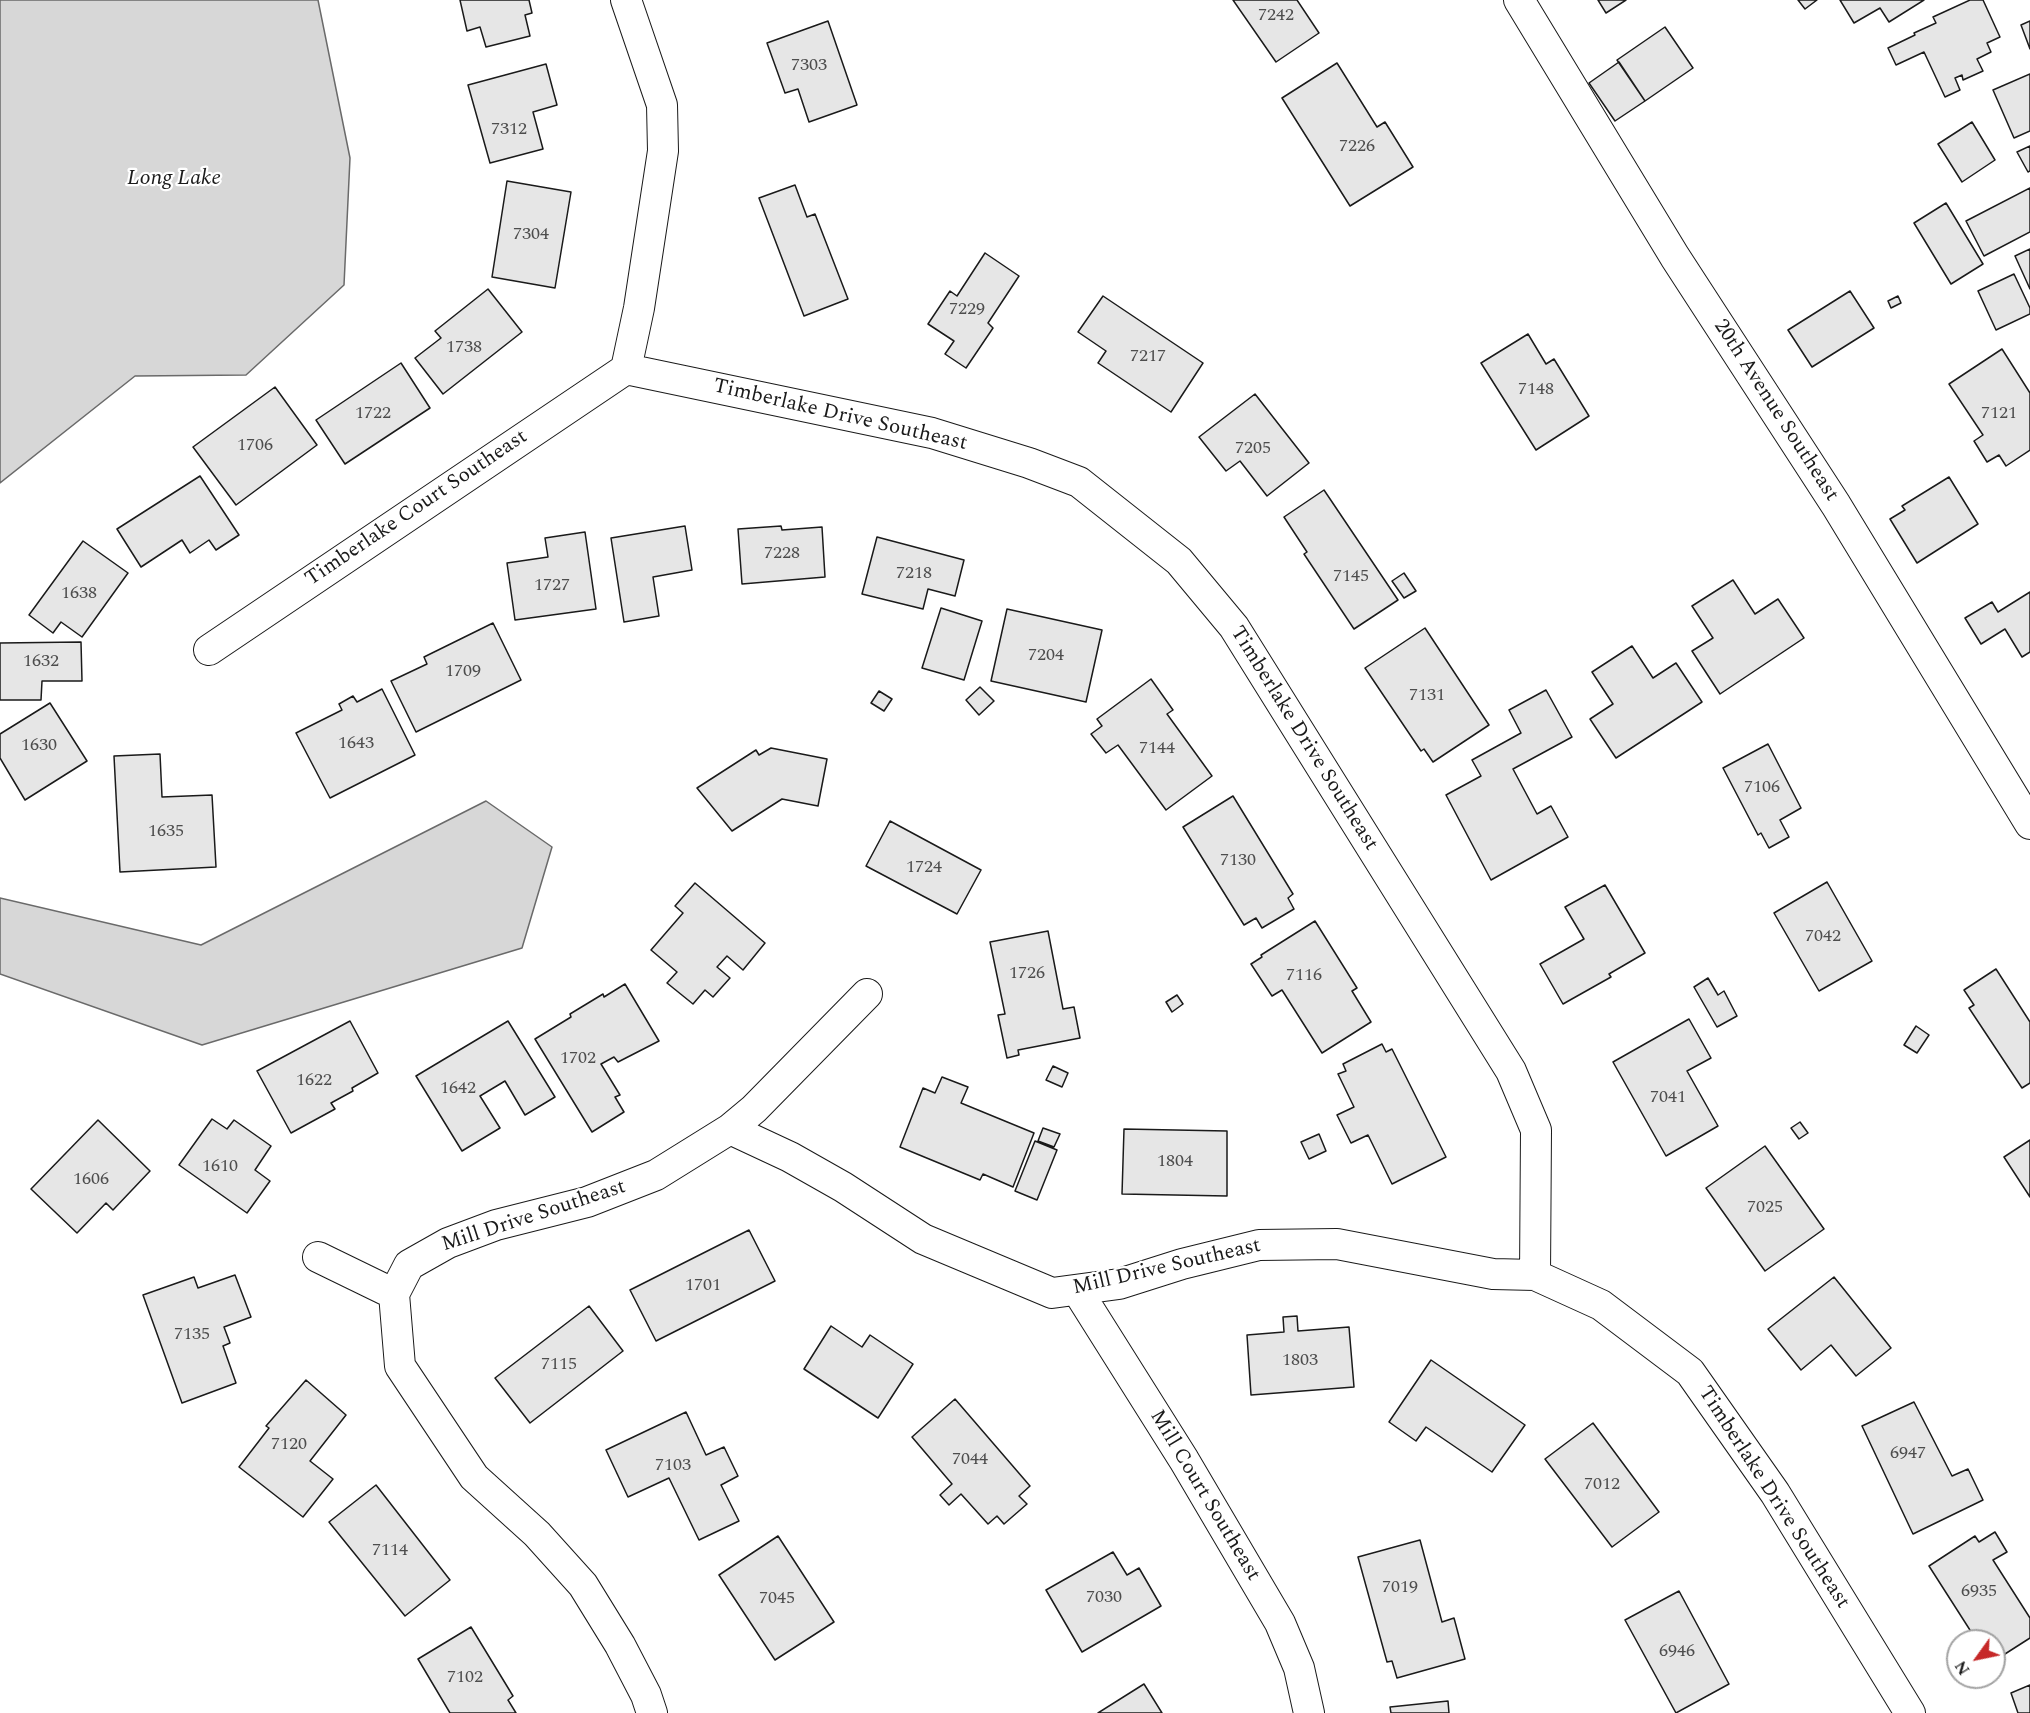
<!DOCTYPE html>
<html>
<head>
<meta charset="utf-8">
<style>
  body { margin:0 }
  #map { position:relative; width:2030px; height:1713px; overflow:hidden; background:#fff; font-family:Spectral,serif }
  canvas { display:block }
  .north { position:absolute; left:1946px; top:1629px; width:60px; height:60px; box-sizing:border-box; background:#fff; border:2px solid #a3a3a3; border-radius:50%; rotate:237deg; font-size:16px; font-weight:700; line-height:24px; text-align:center; color:#1a1a1a }
  .north::after { content:''; display:block; margin:auto; width:21px; height:27px; background:#c62828; clip-path:polygon(50% 0,100% 100%,50% 72%,0 100%) }
</style>
</head>
<body>
<div id="map">
<canvas width="2030" height="1713"></canvas>
<div class="north">N</div>
</div>
<script>
const ctx = document.querySelector('canvas').getContext('2d');
ctx.lineJoin = 'round';
function fillPath(path, color) {
  ctx.fillStyle = color;
  ctx.fill(path, 'evenodd');
}
function stroke(path, color, width, dash) {
  ctx.strokeStyle = color;
  ctx.lineWidth = width;
  ctx.lineCap = dash ? 'butt' : 'round';
  ctx.setLineDash(dash || []);
  ctx.stroke(path);
}
function write(font, color, halo, rows, align = 'center') {
  ctx.font = font + ' Spectral,serif';
  ctx.lineWidth = 4.5;
  ctx.setLineDash([]);
  ctx.textBaseline = 'middle';
  ctx.strokeStyle = halo;
  ctx.fillStyle = color;
  for (const [text, x, y, turn = 0] of rows) {
    ctx.save();
    ctx.translate(x, y);
    ctx.rotate((+turn || 0) * Math.PI / 180);
    ctx.textAlign = isNaN(turn) ? turn : align;
    if (halo) ctx.strokeText(text, 0, 0);
    ctx.fillText(text, 0, 0);
    ctx.restore();
  }
}
const water = new Path2D(`
  M 0,0 L 318,0 L 350,158 L 344,285 L 246,375 L 135,376 L 0,483 Z
  M 486,801 L 552,847 L 522,948 L 202,1045 L 0,974 L 0,898 L 201,945 Z`);
fillPath(water, '#d7d7d7');
stroke(water, '#6a6a6a', 1.5);
const building = new Path2D(`
  M 460,0 L 529,0 L 532,13 L 525,15 L 530,36 L 486,47 L 480,27 L 467,31 Z
  M 1233,0 L 1297,0 L 1319,33 L 1276,62 Z
  M 1598,0 L 1626,0 L 1606,13 Z
  M 1798,0 L 1817,0 L 1805,9 Z
  M 1840,0 L 1924,0 L 1889,22 L 1880,8 L 1854,23 Z
  M 1970,0 L 1983,0 L 2000,37 L 1987,43 L 1991,52 L 1977,59 L 1983,71 L 1963,80 L 1962,75 L 1955,78 L 1960,90 L 1945,97 L 1924,52 L 1896,65 L 1888,48 L 1915,35 L 1914,33 L 1936,23 L 1933,17 Z
  M 828,21 L 857,105 L 809,122 L 798,89 L 785,93 L 767,43 Z
  M 2030,21 L 2030,49 L 2021,25 Z
  M 1665,27 L 1693,68 L 1645,101 L 1617,60 Z
  M 1619,62 L 1645,101 L 1615,121 L 1589,83 Z
  M 1337,63 L 1377,127 L 1385,122 L 1413,167 L 1350,206 L 1282,98 Z
  M 546,64 L 557,105 L 533,112 L 543,149 L 490,163 L 468,85 Z
  M 2030,74 L 2030,131 L 2014,138 L 1993,90 Z
  M 1972,122 L 1995,160 L 1962,182 L 1938,144 Z
  M 2030,146 L 2030,171 L 2028,172 L 2017,152 Z
  M 507,181 L 571,192 L 555,288 L 492,277 Z
  M 795,185 L 807,217 L 815,214 L 848,299 L 804,316 L 759,198 Z
  M 2030,188 L 2030,232 L 1984,256 L 1966,221 Z
  M 1946,203 L 1983,264 L 1951,284 L 1914,223 Z
  M 2030,249 L 2030,289 L 2015,256 Z
  M 985,253 L 1019,276 L 988,323 L 993,328 L 966,368 L 945,354 L 954,341 L 928,324 L 950,291 L 957,296 Z
  M 2014,274 L 2030,308 L 2030,314 L 1996,330 L 1978,291 Z
  M 488,289 L 522,332 L 443,394 L 415,358 L 441,338 L 435,331 Z
  M 1850,291 L 1874,328 L 1812,367 L 1788,330 Z
  M 1103,296 L 1203,363 L 1171,412 L 1098,363 L 1106,351 L 1078,332 Z
  M 1898,296 L 1901,303 L 1891,308 L 1888,301 Z
  M 1528,334 L 1546,364 L 1554,359 L 1589,416 L 1536,450 L 1481,363 Z
  M 2002,349 L 2030,393 L 2030,450 L 2006,466 L 1999,455 L 1987,462 L 1974,441 L 1983,435 L 1949,384 Z
  M 401,363 L 430,408 L 345,464 L 316,420 Z
  M 275,387 L 317,445 L 236,505 L 193,447 Z
  M 1255,394 L 1309,463 L 1267,496 L 1240,461 L 1226,471 L 1199,437 Z
  M 200,476 L 239,535 L 216,550 L 209,540 L 190,553 L 182,540 L 141,567 L 117,529 Z
  M 1949,477 L 1978,524 L 1917,563 L 1890,519 L 1905,510 L 1902,506 Z
  M 1324,490 L 1398,600 L 1354,629 L 1304,554 L 1307,552 L 1284,517 Z
  M 685,526 L 692,570 L 653,577 L 659,616 L 624,622 L 611,538 Z
  M 781,526 L 782,530 L 822,527 L 825,577 L 742,584 L 738,529 Z
  M 585,532 L 596,609 L 515,620 L 507,563 L 548,557 L 545,538 Z
  M 877,537 L 964,560 L 955,596 L 928,589 L 923,609 L 862,594 Z
  M 83,541 L 128,573 L 82,637 L 61,622 L 53,633 L 29,615 Z
  M 1404,573 L 1416,591 L 1404,598 L 1392,581 Z
  M 1733,580 L 1755,614 L 1778,599 L 1804,638 L 1720,694 L 1692,651 L 1713,638 L 1692,606 Z
  M 2030,592 L 2030,652 L 2022,657 L 2005,629 L 1981,644 L 1965,618 L 1992,602 L 1998,612 Z
  M 941,608 L 982,621 L 964,680 L 922,668 Z
  M 1007,609 L 1102,630 L 1086,702 L 991,681 Z
  M 493,623 L 521,680 L 416,732 L 391,681 L 427,664 L 424,657 Z
  M 1425,628 L 1489,725 L 1433,762 L 1424,749 L 1421,751 L 1365,668 Z
  M 81,642 L 82,681 L 42,681 L 41,700 L 0,700 L 0,643 Z
  M 1632,646 L 1653,678 L 1676,663 L 1702,702 L 1616,758 L 1590,719 L 1613,704 L 1592,672 Z
  M 1151,679 L 1173,710 L 1167,714 L 1212,776 L 1166,810 L 1118,745 L 1106,753 L 1091,734 L 1102,726 L 1097,719 Z
  M 980,687 L 994,701 L 979,715 L 966,700 Z
  M 382,689 L 415,755 L 330,798 L 296,733 L 342,710 L 339,704 L 353,696 L 357,702 Z
  M 1546,690 L 1572,737 L 1513,769 L 1537,814 L 1551,806 L 1568,837 L 1491,880 L 1446,795 L 1481,776 L 1472,760 L 1521,733 L 1509,710 Z
  M 879,691 L 892,699 L 884,711 L 871,703 Z
  M 50,703 L 87,761 L 25,800 L 0,758 L 0,734 Z
  M 1768,744 L 1801,808 L 1780,820 L 1789,837 L 1769,848 L 1761,833 L 1758,835 L 1723,768 Z
  M 771,748 L 827,759 L 818,806 L 782,799 L 732,831 L 697,788 L 756,750 L 759,755 Z
  M 160,754 L 162,797 L 212,795 L 216,867 L 120,872 L 114,756 Z
  M 1233,796 L 1293,894 L 1288,898 L 1294,909 L 1262,928 L 1256,918 L 1244,925 L 1183,827 Z
  M 890,821 L 981,870 L 957,914 L 866,866 Z
  M 1827,882 L 1872,961 L 1819,991 L 1774,913 Z
  M 695,883 L 765,943 L 743,970 L 727,956 L 717,967 L 730,978 L 713,997 L 705,990 L 693,1004 L 667,983 L 677,972 L 651,950 L 683,913 L 675,906 Z
  M 1605,885 L 1645,953 L 1609,974 L 1611,977 L 1563,1004 L 1540,964 L 1584,939 L 1565,907 Z
  M 1315,921 L 1357,988 L 1352,991 L 1371,1022 L 1322,1053 L 1282,990 L 1272,996 L 1251,964 L 1262,957 L 1261,955 Z
  M 1048,931 L 1063,1009 L 1074,1007 L 1080,1038 L 1018,1050 L 1019,1055 L 1007,1058 L 998,1015 L 1005,1014 L 990,942 Z
  M 1996,969 L 2030,1022 L 2030,1083 L 2022,1088 L 1969,1008 L 1974,1005 L 1964,990 Z
  M 1708,978 L 1718,995 L 1724,991 L 1737,1016 L 1717,1027 L 1694,987 Z
  M 625,984 L 659,1041 L 618,1062 L 614,1057 L 601,1064 L 620,1095 L 615,1097 L 624,1112 L 592,1132 L 535,1039 L 571,1017 L 570,1014 L 603,994 L 604,997 Z
  M 1177,995 L 1183,1004 L 1172,1012 L 1166,1002 Z
  M 1689,1019 L 1711,1058 L 1687,1071 L 1718,1126 L 1666,1156 L 1613,1062 Z
  M 350,1021 L 378,1073 L 352,1088 L 353,1091 L 331,1103 L 335,1109 L 291,1133 L 257,1071 Z
  M 508,1021 L 555,1097 L 525,1115 L 505,1081 L 480,1096 L 500,1128 L 462,1151 L 416,1076 Z
  M 1916,1026 L 1929,1035 L 1917,1053 L 1904,1045 Z
  M 1382,1044 L 1386,1052 L 1392,1049 L 1446,1157 L 1392,1184 L 1368,1135 L 1351,1143 L 1337,1115 L 1354,1107 L 1338,1074 L 1346,1071 L 1343,1064 Z
  M 1053,1066 L 1068,1073 L 1062,1087 L 1046,1080 Z
  M 942,1077 L 968,1087 L 961,1103 L 1034,1133 L 1013,1187 L 983,1174 L 980,1180 L 900,1147 L 923,1088 L 935,1093 Z
  M 212,1119 L 227,1129 L 234,1120 L 271,1146 L 255,1170 L 270,1181 L 247,1213 L 179,1165 Z
  M 98,1120 L 150,1171 L 113,1210 L 106,1203 L 77,1233 L 31,1189 Z
  M 1800,1122 L 1808,1133 L 1799,1139 L 1791,1128 Z
  M 1043,1128 L 1060,1134 L 1054,1147 L 1038,1141 Z
  M 1124,1129 L 1227,1131 L 1227,1196 L 1122,1194 Z
  M 1319,1134 L 1326,1151 L 1309,1159 L 1301,1142 Z
  M 2030,1140 L 2030,1197 L 2004,1157 Z
  M 1035,1141 L 1057,1150 L 1037,1200 L 1015,1191 Z
  M 1765,1146 L 1824,1229 L 1765,1271 L 1706,1188 Z
  M 749,1230 L 775,1281 L 656,1341 L 630,1290 Z
  M 235,1275 L 251,1317 L 224,1327 L 230,1343 L 223,1346 L 236,1383 L 182,1403 L 143,1295 L 194,1277 L 198,1288 Z
  M 1834,1277 L 1891,1348 L 1856,1376 L 1831,1345 L 1801,1370 L 1768,1329 Z
  M 589,1306 L 623,1351 L 530,1423 L 495,1378 Z
  M 1297,1316 L 1298,1331 L 1349,1327 L 1354,1387 L 1251,1395 L 1247,1335 L 1284,1332 L 1283,1317 Z
  M 831,1326 L 862,1347 L 870,1335 L 913,1364 L 878,1418 L 804,1369 Z
  M 1431,1360 L 1525,1425 L 1492,1472 L 1426,1427 L 1416,1441 L 1389,1422 Z
  M 306,1380 L 346,1415 L 310,1461 L 333,1479 L 303,1517 L 239,1467 L 269,1428 L 266,1426 Z
  M 955,1399 L 1030,1486 L 1019,1496 L 1027,1504 L 1004,1524 L 997,1516 L 988,1524 L 961,1494 L 949,1505 L 940,1495 L 952,1484 L 912,1437 Z
  M 1914,1402 L 1952,1476 L 1968,1469 L 1983,1500 L 1913,1534 L 1862,1426 Z
  M 686,1412 L 706,1455 L 724,1447 L 738,1476 L 721,1485 L 739,1521 L 699,1540 L 669,1478 L 628,1497 L 606,1450 Z
  M 1593,1423 L 1659,1512 L 1612,1547 L 1545,1459 Z
  M 376,1485 L 450,1580 L 405,1616 L 329,1522 Z
  M 1995,1532 L 2007,1552 L 1993,1560 L 2030,1618 L 2030,1638 L 1994,1661 L 1994,1641 L 1977,1641 L 1929,1566 L 1975,1536 L 1979,1542 Z
  M 778,1536 L 834,1622 L 775,1660 L 719,1575 Z
  M 1420,1540 L 1442,1622 L 1454,1618 L 1465,1659 L 1397,1678 L 1392,1661 L 1387,1662 L 1358,1557 Z
  M 1113,1552 L 1127,1575 L 1139,1568 L 1161,1606 L 1082,1652 L 1046,1590 Z
  M 1679,1591 L 1729,1684 L 1676,1713 L 1625,1620 Z
  M 471,1627 L 513,1696 L 508,1700 L 516,1713 L 450,1713 L 418,1659 Z
  M 1144,1684 L 1162,1713 L 1098,1713 Z
  M 2030,1685 L 2030,1713 L 2018,1713 L 2011,1693 Z
  M 1448,1701 L 1449,1713 L 1391,1713 L 1390,1707 Z`);
fillPath(building, '#e6e6e6');
stroke(building, '#1a1a1a', 1.5);
const minor = new Path2D(`
  M 1519,0 L 1675,257 L 1836,505 L 2030,824
  M 626,369 L 932,433 L 1029,463 L 1079,482 L 1179,561 L 1234,627 L 1511,1071 L 1536,1130 L 1535,1275 L 1601,1305 L 1690,1372 L 1775,1493 L 1910,1713
  M 626,369 L 639,308 L 663,151 L 662,105 L 626,0
  M 209,650 L 626,369
  M 730,1129 L 790,1157 L 843,1187 L 923,1239 L 1052,1293 L 1119,1284 L 1182,1264 L 1259,1245 L 1337,1244 L 1493,1274 L 1535,1275
  M 318,1257 L 394,1294
  M 1077,1290 L 1184,1460 L 1280,1623 L 1299,1668 L 1309,1713
  M 394,1294 L 409,1265 L 448,1243 L 496,1225 L 587,1202 L 656,1175 L 730,1129 L 754,1109 L 867,994
  M 394,1294 L 400,1366 L 474,1477 L 537,1534 L 583,1585 L 620,1645 L 646,1695 L 652,1713`);
stroke(minor, '#1a1a1a', 32);
stroke(minor, '#fff', 30);
write('18px', '#4d4d4d', null, [
  ["7242",1276,16],
  ["7303",809,66],
  ["7312",509,130],
  ["7226",1357,147],
  ["7304",531,235],
  ["7229",967,310],
  ["1738",464,348],
  ["7217",1148,357],
  ["7148",1536,390],
  ["1722",373,414],
  ["7121",1999,414],
  ["1706",255,446],
  ["7205",1253,449],
  ["7228",782,554],
  ["7218",914,574],
  ["7145",1351,577],
  ["1727",552,586],
  ["1638",79,594],
  ["7204",1046,656],
  ["1632",41,662],
  ["1709",463,672],
  ["7131",1427,696],
  ["1643",356,744],
  ["1630",39,746],
  ["7144",1157,749],
  ["7106",1762,788],
  ["1635",166,832],
  ["7130",1238,861],
  ["1724",924,868],
  ["7042",1823,937],
  ["1726",1027,974],
  ["7116",1304,976],
  ["1702",578,1059],
  ["1622",314,1081],
  ["1642",458,1089],
  ["7041",1668,1098],
  ["1804",1175,1162],
  ["1610",220,1167],
  ["1606",91,1180],
  ["7025",1765,1208],
  ["1701",703,1286],
  ["7135",192,1335],
  ["1803",1300,1361],
  ["7115",559,1365],
  ["7120",289,1445],
  ["6947",1908,1454],
  ["7044",970,1460],
  ["7103",673,1466],
  ["7012",1602,1485],
  ["7114",390,1551],
  ["7019",1400,1588],
  ["6935",1979,1592],
  ["7030",1104,1598],
  ["7045",777,1599],
  ["6946",1677,1652],
  ["7102",465,1678]
]);
write('21px', '#1a1a1a', '#fff', [
  ["20th Avenue Southeast",1775,411,57],
  ["Timberlake Drive Southeast",840,416,13],
  ["Timberlake Court Southeast",417,509,-34],
  ["Timberlake Drive Southeast",1303,739,58],
  ["Mill Drive Southeast",534,1217,-18],
  ["Mill Drive Southeast",1167,1268,-13],
  ["Mill Court Southeast",1204,1496,59],
  ["Timberlake Drive Southeast",1773,1498,57]
]);
write('italic 22px', '#1a1a1a', '#fff', [
  ["Long Lake",174,180]
]);
</script>
</body>
</html>
